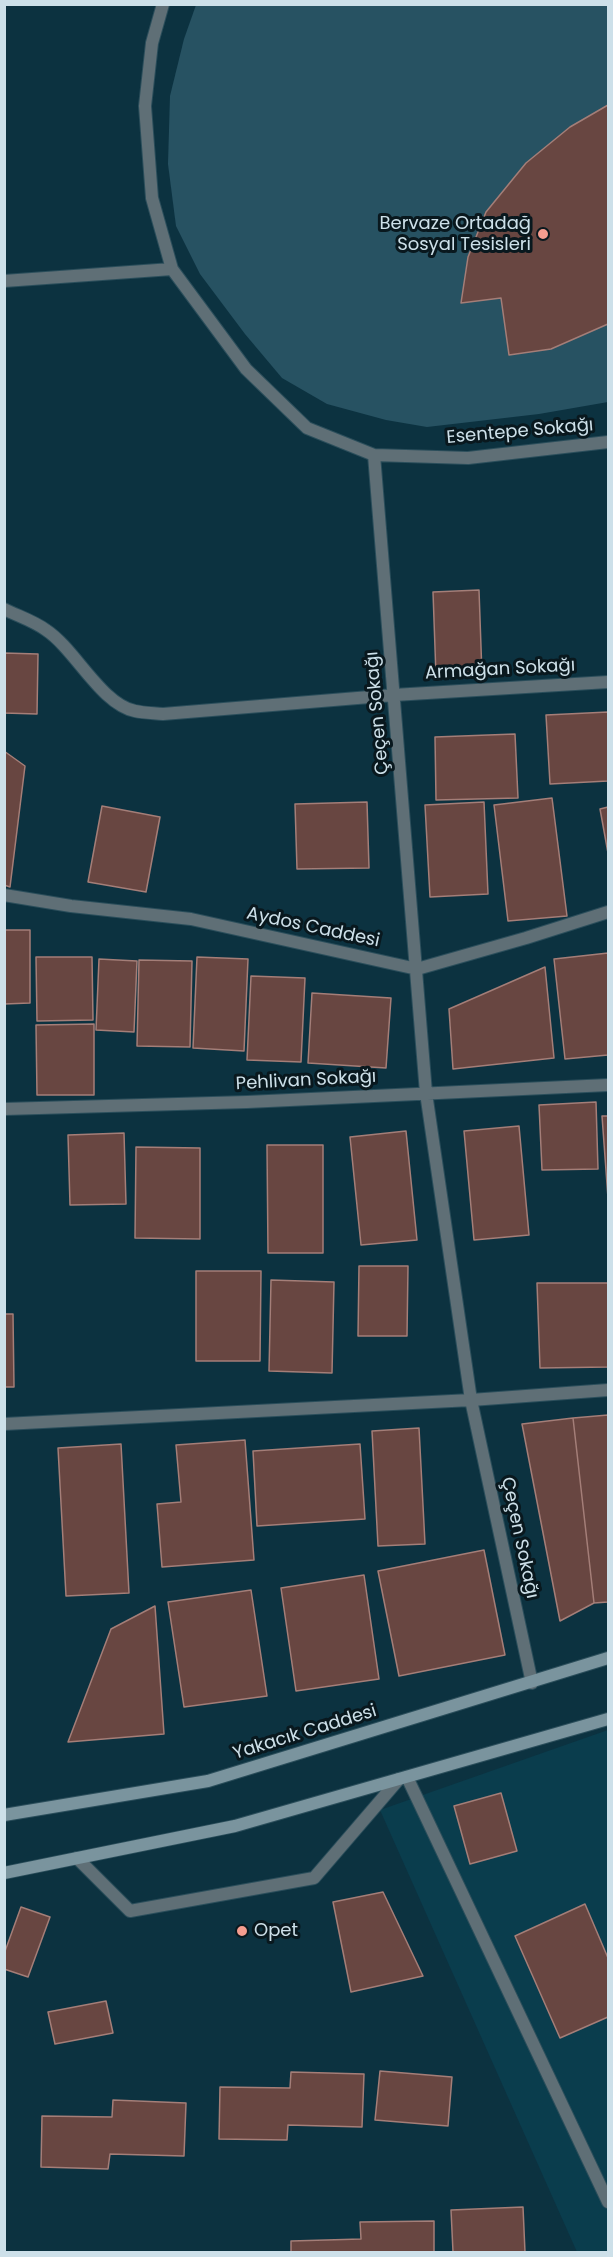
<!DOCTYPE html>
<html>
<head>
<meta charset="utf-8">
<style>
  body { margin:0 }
  #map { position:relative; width:613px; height:2257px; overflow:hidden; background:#0c3240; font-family:Poppins,sans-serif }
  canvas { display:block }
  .frame { position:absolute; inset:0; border:6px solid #cde0e9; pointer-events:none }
</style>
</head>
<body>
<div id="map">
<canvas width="613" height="2257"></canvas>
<div class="frame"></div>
</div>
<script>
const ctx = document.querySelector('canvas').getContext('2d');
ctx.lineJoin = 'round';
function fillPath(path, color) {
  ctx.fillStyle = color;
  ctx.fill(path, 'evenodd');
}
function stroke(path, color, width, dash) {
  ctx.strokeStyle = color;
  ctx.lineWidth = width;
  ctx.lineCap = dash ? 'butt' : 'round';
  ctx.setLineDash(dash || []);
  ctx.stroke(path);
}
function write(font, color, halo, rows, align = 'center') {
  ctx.font = font + ' Poppins,sans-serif';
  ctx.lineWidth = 6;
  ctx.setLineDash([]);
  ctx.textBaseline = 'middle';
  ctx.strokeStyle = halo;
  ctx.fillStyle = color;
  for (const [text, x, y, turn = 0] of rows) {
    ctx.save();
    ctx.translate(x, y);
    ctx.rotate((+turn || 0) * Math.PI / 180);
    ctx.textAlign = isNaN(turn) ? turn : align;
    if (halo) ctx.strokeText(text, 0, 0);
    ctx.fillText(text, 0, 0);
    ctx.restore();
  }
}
fillPath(new Path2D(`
  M 608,1730 L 608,2252 L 577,2252 L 380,1810 Z`), '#0a3d4d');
fillPath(new Path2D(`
  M 196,5 L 608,5 L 608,402 L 539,414 L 427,427 L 386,420 L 327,404 L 282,378 L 245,334 L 200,274 L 176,226 L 168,164 L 170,96 L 184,39 Z`), '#275262');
const building = new Path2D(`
  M 608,105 L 608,324 L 551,349 L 509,355 L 501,298 L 461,303 L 468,257 L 486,212 L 526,163 L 570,127 Z
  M 479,590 L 482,675 L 436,676 L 433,592 Z
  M 4,653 L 38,654 L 37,714 L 4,713 Z
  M 608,712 L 608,781 L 550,784 L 546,715 Z
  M 515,734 L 518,798 L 436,800 L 435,737 Z
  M 4,751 L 25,766 L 10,887 L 4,885 Z
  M 552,798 L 567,916 L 508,921 L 494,805 Z
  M 367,802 L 369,868 L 297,869 L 295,804 Z
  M 484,802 L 488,894 L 430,897 L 425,805 Z
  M 102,806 L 160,817 L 146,892 L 88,882 Z
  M 608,807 L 608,853 L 600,809 Z
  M 4,930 L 30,930 L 30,1003 L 4,1004 Z
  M 608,953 L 608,1055 L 565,1059 L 554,959 Z
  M 36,957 L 92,957 L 93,1020 L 37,1021 Z
  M 197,957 L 248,959 L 244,1051 L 193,1048 Z
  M 99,959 L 137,961 L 134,1032 L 96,1030 Z
  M 139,960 L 192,961 L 190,1047 L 137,1046 Z
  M 545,967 L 554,1058 L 453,1069 L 449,1009 Z
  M 251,976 L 305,978 L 301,1062 L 247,1060 Z
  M 312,993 L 391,998 L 386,1068 L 308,1063 Z
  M 94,1024 L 94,1095 L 37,1095 L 36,1025 Z
  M 596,1102 L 598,1169 L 542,1170 L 539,1105 Z
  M 602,1116 L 608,1116 L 608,1198 Z
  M 519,1126 L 529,1235 L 474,1240 L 464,1131 Z
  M 406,1131 L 417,1240 L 361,1245 L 350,1137 Z
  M 124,1133 L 126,1204 L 70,1205 L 68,1135 Z
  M 267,1145 L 323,1145 L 323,1253 L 268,1253 Z
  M 136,1147 L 200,1148 L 200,1239 L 135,1238 Z
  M 359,1266 L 408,1266 L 407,1336 L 358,1336 Z
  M 196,1271 L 261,1271 L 260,1361 L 196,1361 Z
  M 271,1280 L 334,1282 L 332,1373 L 269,1371 Z
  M 537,1283 L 608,1283 L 608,1367 L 540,1368 Z
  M 4,1314 L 13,1314 L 14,1387 L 4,1387 Z
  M 608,1415 L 608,1602 L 594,1603 L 573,1418 Z
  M 573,1418 L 594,1603 L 560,1621 L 522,1424 Z
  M 419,1428 L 425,1544 L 378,1546 L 372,1431 Z
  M 245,1440 L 254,1560 L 162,1567 L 157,1504 L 181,1502 L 176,1445 Z
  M 121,1444 L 129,1593 L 66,1596 L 58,1448 Z
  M 360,1444 L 365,1519 L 257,1526 L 253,1451 Z
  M 484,1550 L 505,1655 L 399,1676 L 378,1571 Z
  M 364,1575 L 379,1679 L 296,1691 L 281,1588 Z
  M 251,1590 L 267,1696 L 184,1707 L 168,1602 Z
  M 155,1606 L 164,1734 L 68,1742 L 111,1629 Z
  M 501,1793 L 517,1851 L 470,1864 L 454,1806 Z
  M 383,1892 L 423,1976 L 351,1992 L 333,1902 Z
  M 585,1904 L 608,1958 L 608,2017 L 560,2038 L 515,1936 Z
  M 21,1907 L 50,1917 L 28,1977 L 4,1969 L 4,1954 Z
  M 106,2001 L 113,2033 L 55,2044 L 48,2012 Z
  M 380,2071 L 452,2077 L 448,2126 L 375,2120 Z
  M 291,2072 L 364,2074 L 362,2127 L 288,2125 L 287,2140 L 219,2139 L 220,2087 L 290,2088 Z
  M 113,2100 L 186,2103 L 184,2156 L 110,2154 L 108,2169 L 41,2167 L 42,2116 L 112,2117 Z
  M 523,2207 L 525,2252 L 453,2252 L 451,2210 Z
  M 434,2221 L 434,2252 L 291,2252 L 291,2241 L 361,2239 L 360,2222 Z`);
fillPath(building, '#684641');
stroke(building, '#a47e78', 1.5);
const service = new Path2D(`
  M 77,1858 L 130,1911 L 314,1878 L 399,1779`);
const minor = new Path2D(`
  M 163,4 L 152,43 L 145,106 L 152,198 L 172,269 L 246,369 L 307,428 L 374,455 L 468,458 L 608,442
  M 4,281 L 172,269
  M 4,609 C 18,616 34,621 46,630 C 75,649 101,704 135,711 C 144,713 154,713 163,714 L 394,695 L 608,682
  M 4,895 L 71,906 L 191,919 L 417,969 L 526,938 L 608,912
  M 4,1109 L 247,1102 L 608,1085
  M 4,1424 L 471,1400 L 426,1093 L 374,455
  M 532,1683 L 471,1400 L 608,1390
  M 407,1777 L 608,2202`);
const secondary = new Path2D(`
  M 4,1815 L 208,1781 L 608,1658
  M 4,1873 L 235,1826 L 608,1719`);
stroke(service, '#2b4e5b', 14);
stroke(minor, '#2b4e5b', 14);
stroke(secondary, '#2b4e5b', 14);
stroke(service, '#5f6f76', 12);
stroke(minor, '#5f6f76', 12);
stroke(secondary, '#7a949e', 12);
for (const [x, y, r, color] of [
  [543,234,6,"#f59d8f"],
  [242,1931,6,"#f59d8f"]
]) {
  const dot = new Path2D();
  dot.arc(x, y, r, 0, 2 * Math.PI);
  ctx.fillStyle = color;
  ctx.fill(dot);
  stroke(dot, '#09181e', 2);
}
write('18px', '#cde0e9', '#09181e', [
  ["Bervaze Ortadağ",531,224],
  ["Sosyal Tesisleri",531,245],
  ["Opet",254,1931,"left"]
], 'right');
write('18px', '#cde0e9', '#09181e', [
  ["Esentepe Sokağı",520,432,-5],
  ["Armağan Sokağı",500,670,-3],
  ["Çeçen Sokağı",378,713,-95],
  ["Aydos Caddesi",313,928,12],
  ["Pehlivan Sokağı",306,1081,-3],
  ["Çeçen Sokağı",519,1538,78],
  ["Yakacık Caddesi",305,1733,-17]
]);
</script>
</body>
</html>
